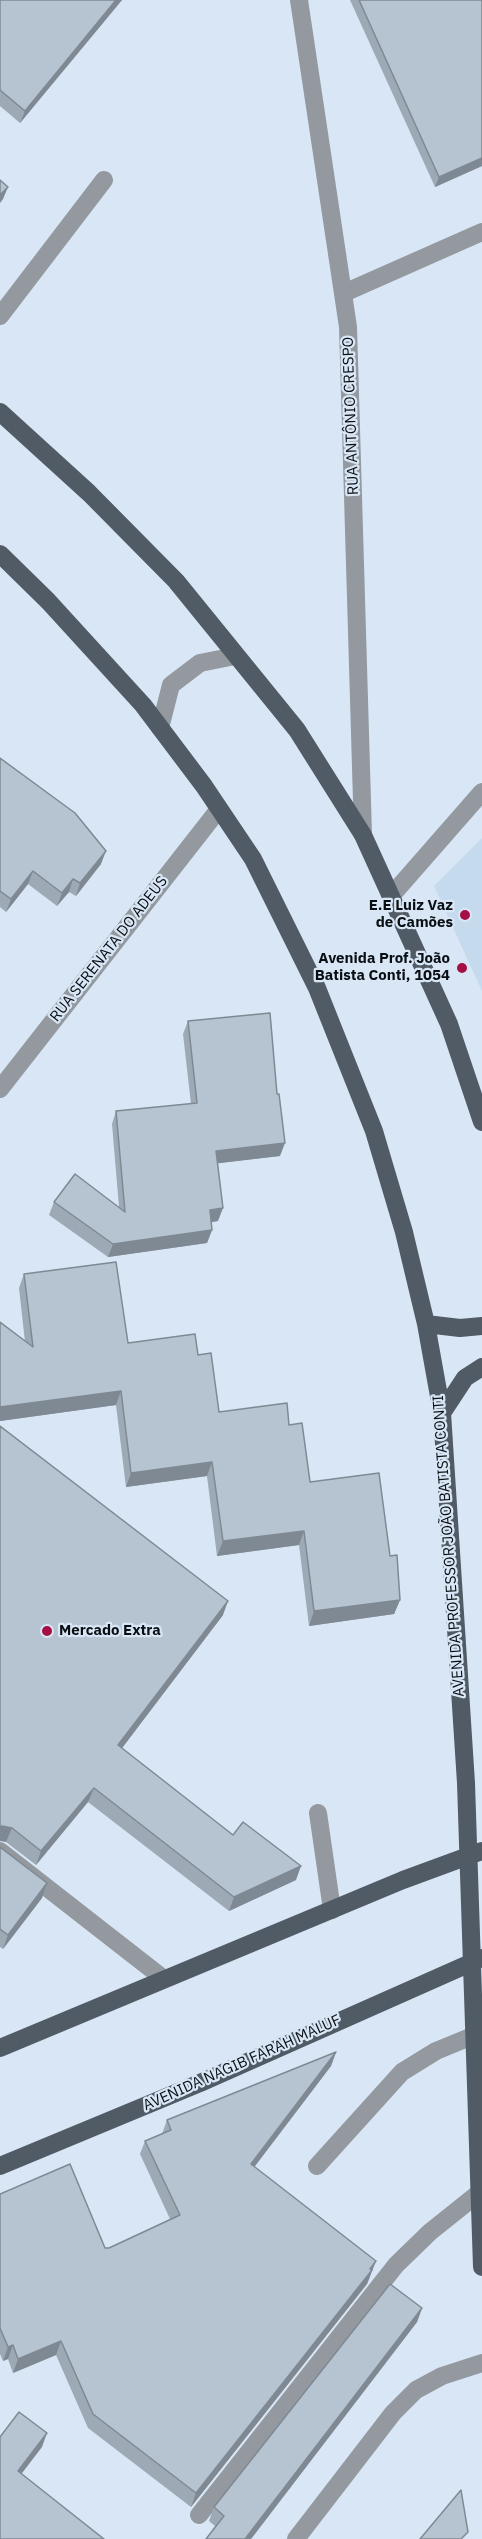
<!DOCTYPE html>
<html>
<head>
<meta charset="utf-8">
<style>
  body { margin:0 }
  canvas { display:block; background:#d8e6f5 }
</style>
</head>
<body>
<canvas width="482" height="2539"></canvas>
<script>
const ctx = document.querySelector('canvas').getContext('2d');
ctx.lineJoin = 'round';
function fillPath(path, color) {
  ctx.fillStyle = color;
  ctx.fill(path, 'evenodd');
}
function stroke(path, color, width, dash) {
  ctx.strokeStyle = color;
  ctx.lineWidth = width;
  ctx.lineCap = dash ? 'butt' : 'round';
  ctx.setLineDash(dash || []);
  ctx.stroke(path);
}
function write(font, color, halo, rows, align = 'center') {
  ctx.font = font + ' "IBM Plex Sans",sans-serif';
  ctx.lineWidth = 4.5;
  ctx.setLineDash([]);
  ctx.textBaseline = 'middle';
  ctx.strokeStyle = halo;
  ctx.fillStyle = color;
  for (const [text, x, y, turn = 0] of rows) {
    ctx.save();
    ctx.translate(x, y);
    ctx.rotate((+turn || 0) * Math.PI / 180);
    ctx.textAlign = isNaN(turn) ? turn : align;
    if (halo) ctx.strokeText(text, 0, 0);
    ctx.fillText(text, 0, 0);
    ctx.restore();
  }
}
fillPath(new Path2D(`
  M 482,838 L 482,991 L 434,886 Z`), '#c6daee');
stroke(new Path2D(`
  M 299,0 L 348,327 L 363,835
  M 344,293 L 482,232
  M 0,316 L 104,180
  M 160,728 L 171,685 L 200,663 L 235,656
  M 391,896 L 482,792
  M 0,1089 L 219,809
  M 318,1813 L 332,1910
  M 0,1851 L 164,1979
  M 317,2166 L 402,2072 L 436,2051 L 475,2035
  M 199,2515 L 396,2265 L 430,2232 L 480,2192
  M 296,2539 L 393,2413 L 416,2390 L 442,2376 L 482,2363`), '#93999f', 18);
stroke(new Path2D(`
  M 0,412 L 89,493 L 176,581 L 297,730 L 363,835 L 449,1024 L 482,1122
  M 0,554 L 48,601 L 143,705 L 204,786 L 253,859 L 317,988 L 374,1131 L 404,1232 L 426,1324 L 442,1413 L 466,1783 L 482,2267
  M 426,1324 L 460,1328 L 482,1326
  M 442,1413 L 465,1378 L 482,1367
  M 0,2048 L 403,1880 L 482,1851
  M 0,2166 L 200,2083 L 482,1958`), '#515b66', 18);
fillPath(new Path2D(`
  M 0,0 L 122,0 L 20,123 L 0,106 Z
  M 350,0 L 482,0 L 482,166 L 435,187 Z
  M 0,758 L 101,864 L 76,896 L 69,892 L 57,906 L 28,884 L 6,912 L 0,907 Z
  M 188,1021 L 280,1156 L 218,1163 L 218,1221 L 211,1222 L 212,1230 L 207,1243 L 108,1257 L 49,1215 L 54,1202 L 119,1207 L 112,1124 L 116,1111 L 191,1104 L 183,1034 Z
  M 24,1274 L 128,1343 L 198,1355 L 219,1412 L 289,1425 L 310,1482 L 390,1556 L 400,1600 L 394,1614 L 309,1626 L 299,1545 L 217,1556 L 207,1476 L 126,1487 L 116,1405 L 0,1421 L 0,1322 L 25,1342 L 19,1288 Z
  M 0,1426 L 223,1615 L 122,1748 L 233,1835 L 296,1880 L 229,1911 L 88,1802 L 36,1865 L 6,1842 Z
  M 0,1847 L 42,1898 L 3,1949 L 0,1947 Z
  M 336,2052 L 331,2066 L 254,2167 L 371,2274 L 367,2284 L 191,2507 L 88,2428 L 56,2355 L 13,2373 L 8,2359 L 3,2361 L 0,2354 L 0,2194 L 105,2248 L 109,2248 L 170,2219 L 140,2154 L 145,2141 L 162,2134 L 167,2120 Z
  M 422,2308 L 417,2322 L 251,2539 L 206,2539 L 215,2526 L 209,2521 L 214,2507 Z`), '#9da9b5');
fillPath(new Path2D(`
  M 116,0 L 122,0 L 20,123 L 25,111 Z
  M 482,158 L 482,166 L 435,187 L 439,177 Z
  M 8,187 L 3,199 L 0,203 L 0,195 Z
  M 106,851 L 101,864 L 76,896 L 80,883 Z
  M 33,871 L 28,884 L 6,912 L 11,899 Z
  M 73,879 L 69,892 L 57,906 L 62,893 Z
  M 285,1143 L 280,1156 L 212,1164 L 216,1151 Z
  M 223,1208 L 218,1221 L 206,1223 L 210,1210 Z
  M 212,1230 L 207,1243 L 108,1257 L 113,1244 Z
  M 121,1391 L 116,1405 L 0,1421 L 0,1407 Z
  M 212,1462 L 207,1476 L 126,1487 L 131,1473 Z
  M 304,1531 L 299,1545 L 217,1556 L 223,1541 Z
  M 400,1600 L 394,1614 L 309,1626 L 314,1611 Z
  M 228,1601 L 223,1615 L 113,1760 L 118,1745 Z
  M 94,1788 L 88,1802 L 36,1865 L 41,1851 Z
  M 2,1826 L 12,1828 L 6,1842 L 0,1841 L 0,1827 Z
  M 301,1866 L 296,1880 L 229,1911 L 234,1897 Z
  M 47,1883 L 42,1898 L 3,1949 L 8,1935 Z
  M 336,2052 L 331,2066 L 246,2178 L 251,2164 Z
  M 376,2261 L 367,2284 L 191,2507 L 196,2493 Z
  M 422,2308 L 417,2322 L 251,2539 L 245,2539 Z
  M 61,2341 L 56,2355 L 13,2373 L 18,2359 Z
  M 13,2345 L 8,2359 L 3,2361 L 8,2347 Z
  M 47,2433 L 42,2447 L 13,2485 L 18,2471 Z`), '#7f8993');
const building = new Path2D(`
  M 0,0 L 116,0 L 25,111 L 0,90 Z
  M 359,0 L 482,0 L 482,158 L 439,177 Z
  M 0,180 L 8,187 L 0,195 Z
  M 0,758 L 75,813 L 106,851 L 80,883 L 73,879 L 62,893 L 33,871 L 11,899 L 0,891 Z
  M 270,1013 L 277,1094 L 279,1094 L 285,1143 L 216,1151 L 223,1208 L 210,1210 L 212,1230 L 113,1244 L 54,1202 L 75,1174 L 125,1212 L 116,1111 L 197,1103 L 188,1021 Z
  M 116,1262 L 128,1343 L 195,1334 L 198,1355 L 211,1353 L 219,1412 L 287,1403 L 289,1425 L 302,1423 L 310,1482 L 379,1473 L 390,1556 L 397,1555 L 400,1600 L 314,1611 L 304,1531 L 223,1541 L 212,1462 L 131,1473 L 121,1391 L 0,1407 L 0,1322 L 33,1347 L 24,1274 Z
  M 0,1426 L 228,1601 L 118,1745 L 233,1835 L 243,1822 L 301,1866 L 234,1897 L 94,1788 L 41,1851 L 12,1828 L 2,1826 L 0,1827 Z
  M 0,1847 L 47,1883 L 8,1935 L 0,1929 Z
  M 336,2052 L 251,2164 L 376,2261 L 370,2269 L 372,2270 L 196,2493 L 93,2414 L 61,2341 L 18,2359 L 13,2345 L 8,2347 L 0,2328 L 0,2194 L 70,2164 L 105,2248 L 109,2248 L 180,2215 L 145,2141 L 171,2130 L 167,2120 Z
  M 390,2284 L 422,2308 L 245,2539 L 206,2539 L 224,2516 L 214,2507 Z
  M 19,2412 L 47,2433 L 18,2471 L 104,2539 L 0,2539 L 0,2437 Z
  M 461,2490 L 468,2532 L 461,2539 L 420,2539 Z`);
fillPath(building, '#b6c4d2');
stroke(building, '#7f8993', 1.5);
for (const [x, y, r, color] of [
  [465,915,6,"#a60f44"],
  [462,968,6,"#a60f44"],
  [47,1631,6,"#a60f44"]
]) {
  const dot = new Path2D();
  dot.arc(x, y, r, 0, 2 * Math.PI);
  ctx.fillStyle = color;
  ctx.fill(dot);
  stroke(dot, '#d8e6f5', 2);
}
write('15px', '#090e13', '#d8e6f5', [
  ["RUA ANTÔNIO CRESPO",351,416,-92],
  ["RUA SERENATA DO ADEUS",109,949,-52],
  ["AVENIDA PROFESSOR JOÃO BATISTA CONTI",449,1546,-94],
  ["AVENIDA NAGIB FARAH MALUF",242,2063,-24]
]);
write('bold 15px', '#090e13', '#d8e6f5', [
  ["E.E Luiz Vaz",453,906],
  ["de Camões",453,923],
  ["Avenida Prof. João",450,959],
  ["Batista Conti, 1054",450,976],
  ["Mercado Extra",59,1631,"left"]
], 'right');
</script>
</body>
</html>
